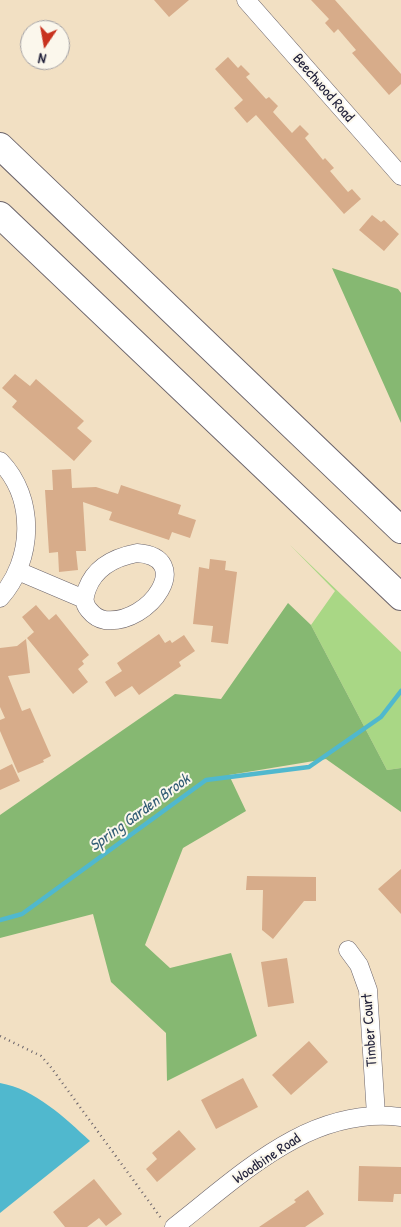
<!DOCTYPE html>
<html>
<head>
<meta charset="utf-8">
<style>
  body { margin:0 }
  #map { position:relative; width:401px; height:1227px; overflow:hidden; background:#f2e0c3; font-family:"Patrick Hand",sans-serif }
  canvas { display:block }
  .north { position:absolute; left:20px; top:20px; width:50px; height:50px; box-sizing:border-box; background:#fbf7ec; border:1px solid #a4a2a5; border-radius:50%; rotate:192deg; font-size:14px; font-weight:700; line-height:20px; text-align:center; color:#22223b }
  .north::after { content:''; display:block; margin:auto; width:18px; height:22px; background:#c8321e; clip-path:polygon(50% 0,100% 100%,50% 72%,0 100%) }
</style>
</head>
<body>
<div id="map">
<canvas width="401" height="1227"></canvas>
<div class="north">N</div>
</div>
<script>
const ctx = document.querySelector('canvas').getContext('2d');
ctx.lineJoin = 'round';
function fillPath(path, color) {
  ctx.fillStyle = color;
  ctx.fill(path, 'evenodd');
}
function stroke(path, color, width, dash) {
  ctx.strokeStyle = color;
  ctx.lineWidth = width;
  ctx.lineCap = dash ? 'butt' : 'round';
  ctx.setLineDash(dash || []);
  ctx.stroke(path);
}
function write(font, color, halo, rows, align = 'center') {
  ctx.font = font + ' "Patrick Hand",sans-serif';
  ctx.lineWidth = 4;
  ctx.setLineDash([]);
  ctx.textBaseline = 'middle';
  ctx.strokeStyle = halo;
  ctx.fillStyle = color;
  for (const [text, x, y, turn = 0] of rows) {
    ctx.save();
    ctx.translate(x, y);
    ctx.rotate((+turn || 0) * Math.PI / 180);
    ctx.textAlign = isNaN(turn) ? turn : align;
    if (halo) ctx.strokeText(text, 0, 0);
    ctx.fillText(text, 0, 0);
    ctx.restore();
  }
}
fillPath(new Path2D(`
  M 290,545 L 401,652 L 401,768 L 387,770 L 311,625 L 335,591 Z`), '#a9d785');
fillPath(new Path2D(`
  M 332,268 L 398,289 L 401,293 L 401,423 Z
  M 288,603 L 311,625 L 387,770 L 401,768 L 401,812 L 326,759 L 229,775 L 246,811 L 183,848 L 145,945 L 170,968 L 231,953 L 257,1036 L 167,1081 L 166,1033 L 111,982 L 93,914 L 0,938 L 0,815 L 175,694 L 221,699 Z`), '#86b872');
fillPath(new Path2D(`
  M 0,1083 C 35,1089 65,1118 90,1141 L 0,1213 Z`), '#50b8ce');
stroke(new Path2D(`
  M 0,920 L 22,914 L 206,780 L 309,767 L 381,717 L 401,691`), '#50b8ce', 4.5);
fillPath(new Path2D(`
  M 154,0 L 189,0 L 169,17 Z
  M 311,0 L 335,0 L 401,74 L 401,84 L 389,95 L 352,53 L 356,50 L 338,29 L 334,33 L 325,23 L 329,19 Z
  M 228,57 L 238,68 L 241,65 L 250,74 L 246,77 L 266,99 L 269,97 L 278,106 L 273,112 L 292,133 L 300,125 L 309,134 L 305,138 L 323,160 L 325,158 L 334,168 L 330,171 L 348,192 L 352,189 L 361,199 L 344,214 L 256,115 L 247,123 L 234,108 L 243,100 L 215,69 Z
  M 372,215 L 381,222 L 384,220 L 399,234 L 384,251 L 359,230 Z
  M 15,374 L 30,386 L 36,379 L 84,421 L 77,428 L 92,441 L 74,461 L 12,407 L 17,401 L 2,388 Z
  M 71,469 L 72,488 L 96,487 L 118,494 L 121,485 L 181,505 L 178,514 L 196,520 L 190,538 L 172,532 L 169,540 L 109,520 L 112,512 L 83,502 L 86,551 L 76,551 L 78,570 L 59,572 L 58,552 L 49,553 L 45,490 L 53,490 L 52,470 Z
  M 210,559 L 226,561 L 225,570 L 237,572 L 228,644 L 211,642 L 213,626 L 193,624 L 199,567 L 209,569 Z
  M 36,605 L 49,620 L 56,614 L 89,655 L 82,661 L 84,664 L 78,669 L 88,682 L 73,694 L 27,638 L 34,632 L 22,617 Z
  M 159,634 L 165,643 L 170,640 L 172,643 L 184,635 L 195,651 L 179,662 L 181,666 L 139,695 L 132,686 L 115,697 L 105,682 L 122,671 L 117,663 Z
  M 26,639 L 30,673 L 8,676 L 22,711 L 30,708 L 51,756 L 43,760 L 44,762 L 18,773 L 0,731 L 0,720 L 5,718 L 0,707 L 0,648 L 17,646 Z
  M 12,764 L 20,781 L 0,790 L 0,770 Z
  M 401,869 L 401,914 L 378,889 Z
  M 247,876 L 316,877 L 316,901 L 304,901 L 273,939 L 262,930 L 263,890 L 246,890 Z
  M 287,958 L 294,1003 L 268,1007 L 261,962 Z
  M 309,1041 L 328,1062 L 291,1095 L 272,1075 Z
  M 243,1078 L 258,1107 L 216,1129 L 201,1100 Z
  M 179,1130 L 196,1149 L 157,1182 L 146,1169 L 157,1159 L 152,1153 Z
  M 359,1166 L 401,1167 L 401,1194 L 394,1194 L 393,1202 L 358,1201 Z
  M 94,1179 L 122,1214 L 106,1226 L 99,1218 L 87,1227 L 65,1227 L 53,1212 Z
  M 308,1190 L 324,1214 L 305,1227 L 259,1227 L 296,1202 L 294,1200 Z`), '#d7ac8a');
const minor = new Path2D(`
  M 246,0 L 401,176
  M 0,461 C 36,498 34,560 0,598
  M 137,553 C 195,557 151,625 105,620 C 98,619 93,615 89,610 C 83,603 84,597 87,589 C 95,567 116,557 137,553 Z
  M 18,571 L 84,599
  M 348,950 L 359,965 L 368,990 L 376,1115
  M 174,1227 C 241,1175 309,1106 401,1117`);
const highway = new Path2D(`
  M 0,146 L 401,530
  M 0,215 L 401,597`);
stroke(minor, '#6b646b', 19);
stroke(highway, '#6b646b', 28);
stroke(new Path2D(`
  M 0,1036 L 41,1056 L 50,1066 L 161,1218`), '#6b646b', 2.5, [1, 4]);
stroke(minor, '#fff', 18);
stroke(highway, '#fff', 26);
write('15px', '#22223b', '#fbf7ec', [
  ["Beechwood Road",323,88,49],
  ["Timber Court",370,1030,-94],
  ["Woodbine Road",267,1159,-34]
]);
write('italic 16px', '#345e76', '#fbf7ec', [
  ["Spring Garden Brook",140,813,-36]
]);
</script>
</body>
</html>
